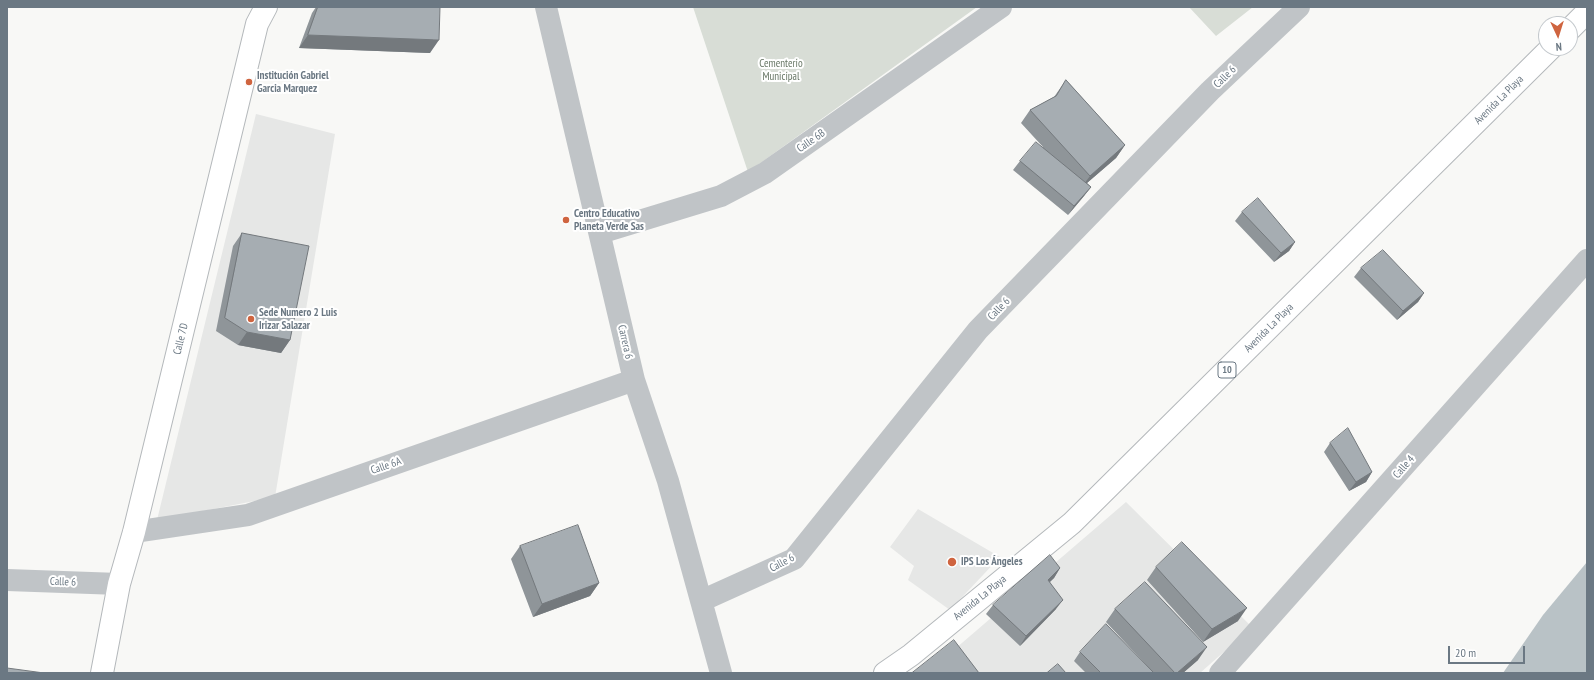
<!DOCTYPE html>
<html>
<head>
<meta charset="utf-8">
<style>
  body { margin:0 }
  #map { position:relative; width:1594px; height:680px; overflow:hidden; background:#f8f8f6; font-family:"PT Sans Narrow",sans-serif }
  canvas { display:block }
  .frame { position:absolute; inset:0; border:8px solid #6b7883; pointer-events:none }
  .north { position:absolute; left:1538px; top:16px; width:40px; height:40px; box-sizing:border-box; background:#fff; border:1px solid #c4c9cd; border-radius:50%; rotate:176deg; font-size:11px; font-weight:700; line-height:16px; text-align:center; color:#6b7883 }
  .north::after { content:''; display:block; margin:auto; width:14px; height:18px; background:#cf643f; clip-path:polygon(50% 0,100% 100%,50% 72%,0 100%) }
  .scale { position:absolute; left:1448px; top:646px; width:77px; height:18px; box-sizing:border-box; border:2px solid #6b7883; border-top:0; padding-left:5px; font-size:12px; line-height:14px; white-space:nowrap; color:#6b7883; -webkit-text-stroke:3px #fff; paint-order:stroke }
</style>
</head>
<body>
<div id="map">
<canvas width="1594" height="680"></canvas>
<div class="frame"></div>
<div class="north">N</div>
<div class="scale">20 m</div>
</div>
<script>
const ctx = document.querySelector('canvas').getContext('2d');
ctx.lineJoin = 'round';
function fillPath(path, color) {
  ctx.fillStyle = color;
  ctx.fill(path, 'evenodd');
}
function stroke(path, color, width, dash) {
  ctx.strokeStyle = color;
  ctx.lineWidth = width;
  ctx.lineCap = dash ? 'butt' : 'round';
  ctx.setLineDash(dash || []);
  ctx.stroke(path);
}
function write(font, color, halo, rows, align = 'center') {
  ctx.font = font + ' "PT Sans Narrow",sans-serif';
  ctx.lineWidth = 4;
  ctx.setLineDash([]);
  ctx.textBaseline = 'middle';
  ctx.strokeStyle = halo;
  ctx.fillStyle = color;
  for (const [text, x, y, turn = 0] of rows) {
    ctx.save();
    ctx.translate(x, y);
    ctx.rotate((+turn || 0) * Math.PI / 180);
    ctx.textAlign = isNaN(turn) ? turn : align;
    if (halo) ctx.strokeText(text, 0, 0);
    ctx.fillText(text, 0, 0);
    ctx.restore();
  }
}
fillPath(new Path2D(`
  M 256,114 L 335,134 L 275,497 L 157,520 Z
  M 1126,502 L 1252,627 L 1200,673 L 927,673 Z
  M 918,509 L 1000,557 L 950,610 L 908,580 L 914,566 L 890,547 Z`), '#e6e7e6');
fillPath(new Path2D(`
  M 693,7 L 977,7 L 748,172 Z
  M 1189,7 L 1253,7 L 1216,36 Z`), '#d8ddd6');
fillPath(new Path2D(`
  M 1587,562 L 1587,673 L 1503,673 L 1543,615 Z`), '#b9c2c6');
const major = new Path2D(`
  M 1570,29 L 1587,12
  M 102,673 L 119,584 L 134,532 L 257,24 L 266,7
  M 885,673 L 911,655 L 1072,523 L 1551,48`);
stroke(major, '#b4b8bb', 24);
stroke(new Path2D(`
  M 546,7 L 634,380 L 668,481 L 721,673
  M 600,233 L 721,196 L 765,173 L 1001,7
  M 134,532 L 248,515 L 634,380
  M 7,580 L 119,584
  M 701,601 L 794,559 L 978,330 L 1210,91 L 1299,7
  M 1220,673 L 1587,260`), '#c0c4c7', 22);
stroke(major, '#fff', 22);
fillPath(new Path2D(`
  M 316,7 L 440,7 L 430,53 L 299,48 L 312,13 Z
  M 1066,80 L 1125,145 L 1116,158 L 1087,183 L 1091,187 L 1084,196 L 1068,215 L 1013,170 L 1020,161 L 1043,147 L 1021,123 L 1030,110 L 1054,97 Z
  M 1242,212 L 1295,242 L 1289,251 L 1274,262 L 1235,221 Z
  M 242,233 L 290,340 L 281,353 L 238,345 L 216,331 L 233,246 Z
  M 1361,268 L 1424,293 L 1418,302 L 1397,320 L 1354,277 Z
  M 1330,443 L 1372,472 L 1366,482 L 1349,491 L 1324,452 Z
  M 520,546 L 599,583 L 590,596 L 533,617 L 511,559 Z
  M 1156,567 L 1238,621 L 1203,642 L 1147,580 Z
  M 1060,568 L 1054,578 L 1050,582 L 1056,609 L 1020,646 L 986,614 L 993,605 Z
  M 1115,609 L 1198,660 L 1183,673 L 1086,673 L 1074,661 L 1080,652 L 1150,669 L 1106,622 Z`), '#8f9599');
fillPath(new Path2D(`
  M 308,35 L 439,40 L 430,53 L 299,48 Z
  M 1125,145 L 1116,158 L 1080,189 L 1090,176 Z
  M 1091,187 L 1084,196 L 1068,215 L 1074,206 Z
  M 1295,242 L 1289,251 L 1274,262 L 1281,253 Z
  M 1424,293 L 1418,302 L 1397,320 L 1403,311 Z
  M 247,332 L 290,340 L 281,353 L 238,345 Z
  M 1372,472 L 1366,482 L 1349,491 L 1356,482 Z
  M 1060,568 L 1054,578 L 1042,589 L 1048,580 Z
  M 599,583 L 590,596 L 533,617 L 542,604 Z
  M 1063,600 L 1056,609 L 1020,646 L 1026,636 Z
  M 1247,608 L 1238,621 L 1203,642 L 1212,629 Z
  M 1207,647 L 1198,660 L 1183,673 L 1177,673 Z`), '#74797d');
const building = new Path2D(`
  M 318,7 L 440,7 L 439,40 L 308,35 Z
  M 1066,80 L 1125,145 L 1090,176 L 1030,110 L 1056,96 Z
  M 1036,142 L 1091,187 L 1074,206 L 1020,161 Z
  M 1258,198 L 1295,242 L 1281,253 L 1242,212 Z
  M 242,233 L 309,246 L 290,340 L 247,332 L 225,318 Z
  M 1383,250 L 1424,293 L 1403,311 L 1361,268 Z
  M 1348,428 L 1372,472 L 1356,482 L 1330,443 Z
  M 578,525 L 599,583 L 542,604 L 520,546 Z
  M 1182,542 L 1247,608 L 1212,629 L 1156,567 Z
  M 1050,555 L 1060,568 L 1048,580 L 1063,600 L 1026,636 L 993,605 Z
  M 1145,582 L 1207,647 L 1177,673 L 1175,673 L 1115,609 Z
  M 1106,624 L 1154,673 L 1101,673 L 1080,652 Z
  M 954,640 L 979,673 L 912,673 Z
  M 1058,664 L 1066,673 L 1047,673 Z
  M 7,668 L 44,673 L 7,673 Z`);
fillPath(building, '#a6adb2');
stroke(building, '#74797d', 1);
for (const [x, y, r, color] of [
  [249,82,4,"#cf643f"],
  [566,220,4,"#cf643f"],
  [251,319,4,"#cf643f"],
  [952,562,5,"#cf643f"]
]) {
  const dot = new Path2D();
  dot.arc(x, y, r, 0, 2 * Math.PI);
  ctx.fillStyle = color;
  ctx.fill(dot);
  stroke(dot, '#fff', 1.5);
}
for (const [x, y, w] of [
  [1227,370,18]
]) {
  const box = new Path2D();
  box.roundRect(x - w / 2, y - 8, w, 16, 3);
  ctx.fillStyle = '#fff';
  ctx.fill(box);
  stroke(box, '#6b7883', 1);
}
write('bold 10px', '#6b7883', null, [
  ["10",1227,370]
]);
write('11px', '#677665', '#fff', [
  ["Cementerio",781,64],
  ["Municipal",781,77]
]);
write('bold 11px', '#6b7883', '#fff', [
  ["Institución Gabriel",257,76],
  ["Garcia Marquez",257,89],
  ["Centro Educativo",574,214],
  ["Planeta Verde Sas",574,227],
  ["Sede Numero 2 Luis",259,313],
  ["Irizar Salazar",259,326],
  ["IPS Los Ángeles",961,562]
], 'left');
write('11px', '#6b7883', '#fff', [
  ["Calle 6",1225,77,-44],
  ["Avenida La Playa",1499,100,-45],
  ["Calle 6B",811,141,-35],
  ["Calle 6",999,309,-46],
  ["Avenida La Playa",1269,328,-45],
  ["Calle 7D",181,339,-76],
  ["Carrera 6",625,342,77],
  ["Calle 6A",386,466,-19],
  ["Calle 4",1404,467,-49],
  ["Calle 6",782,563,-28],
  ["Calle 6",63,582,2],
  ["Avenida La Playa",980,598,-39]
]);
</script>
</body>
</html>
